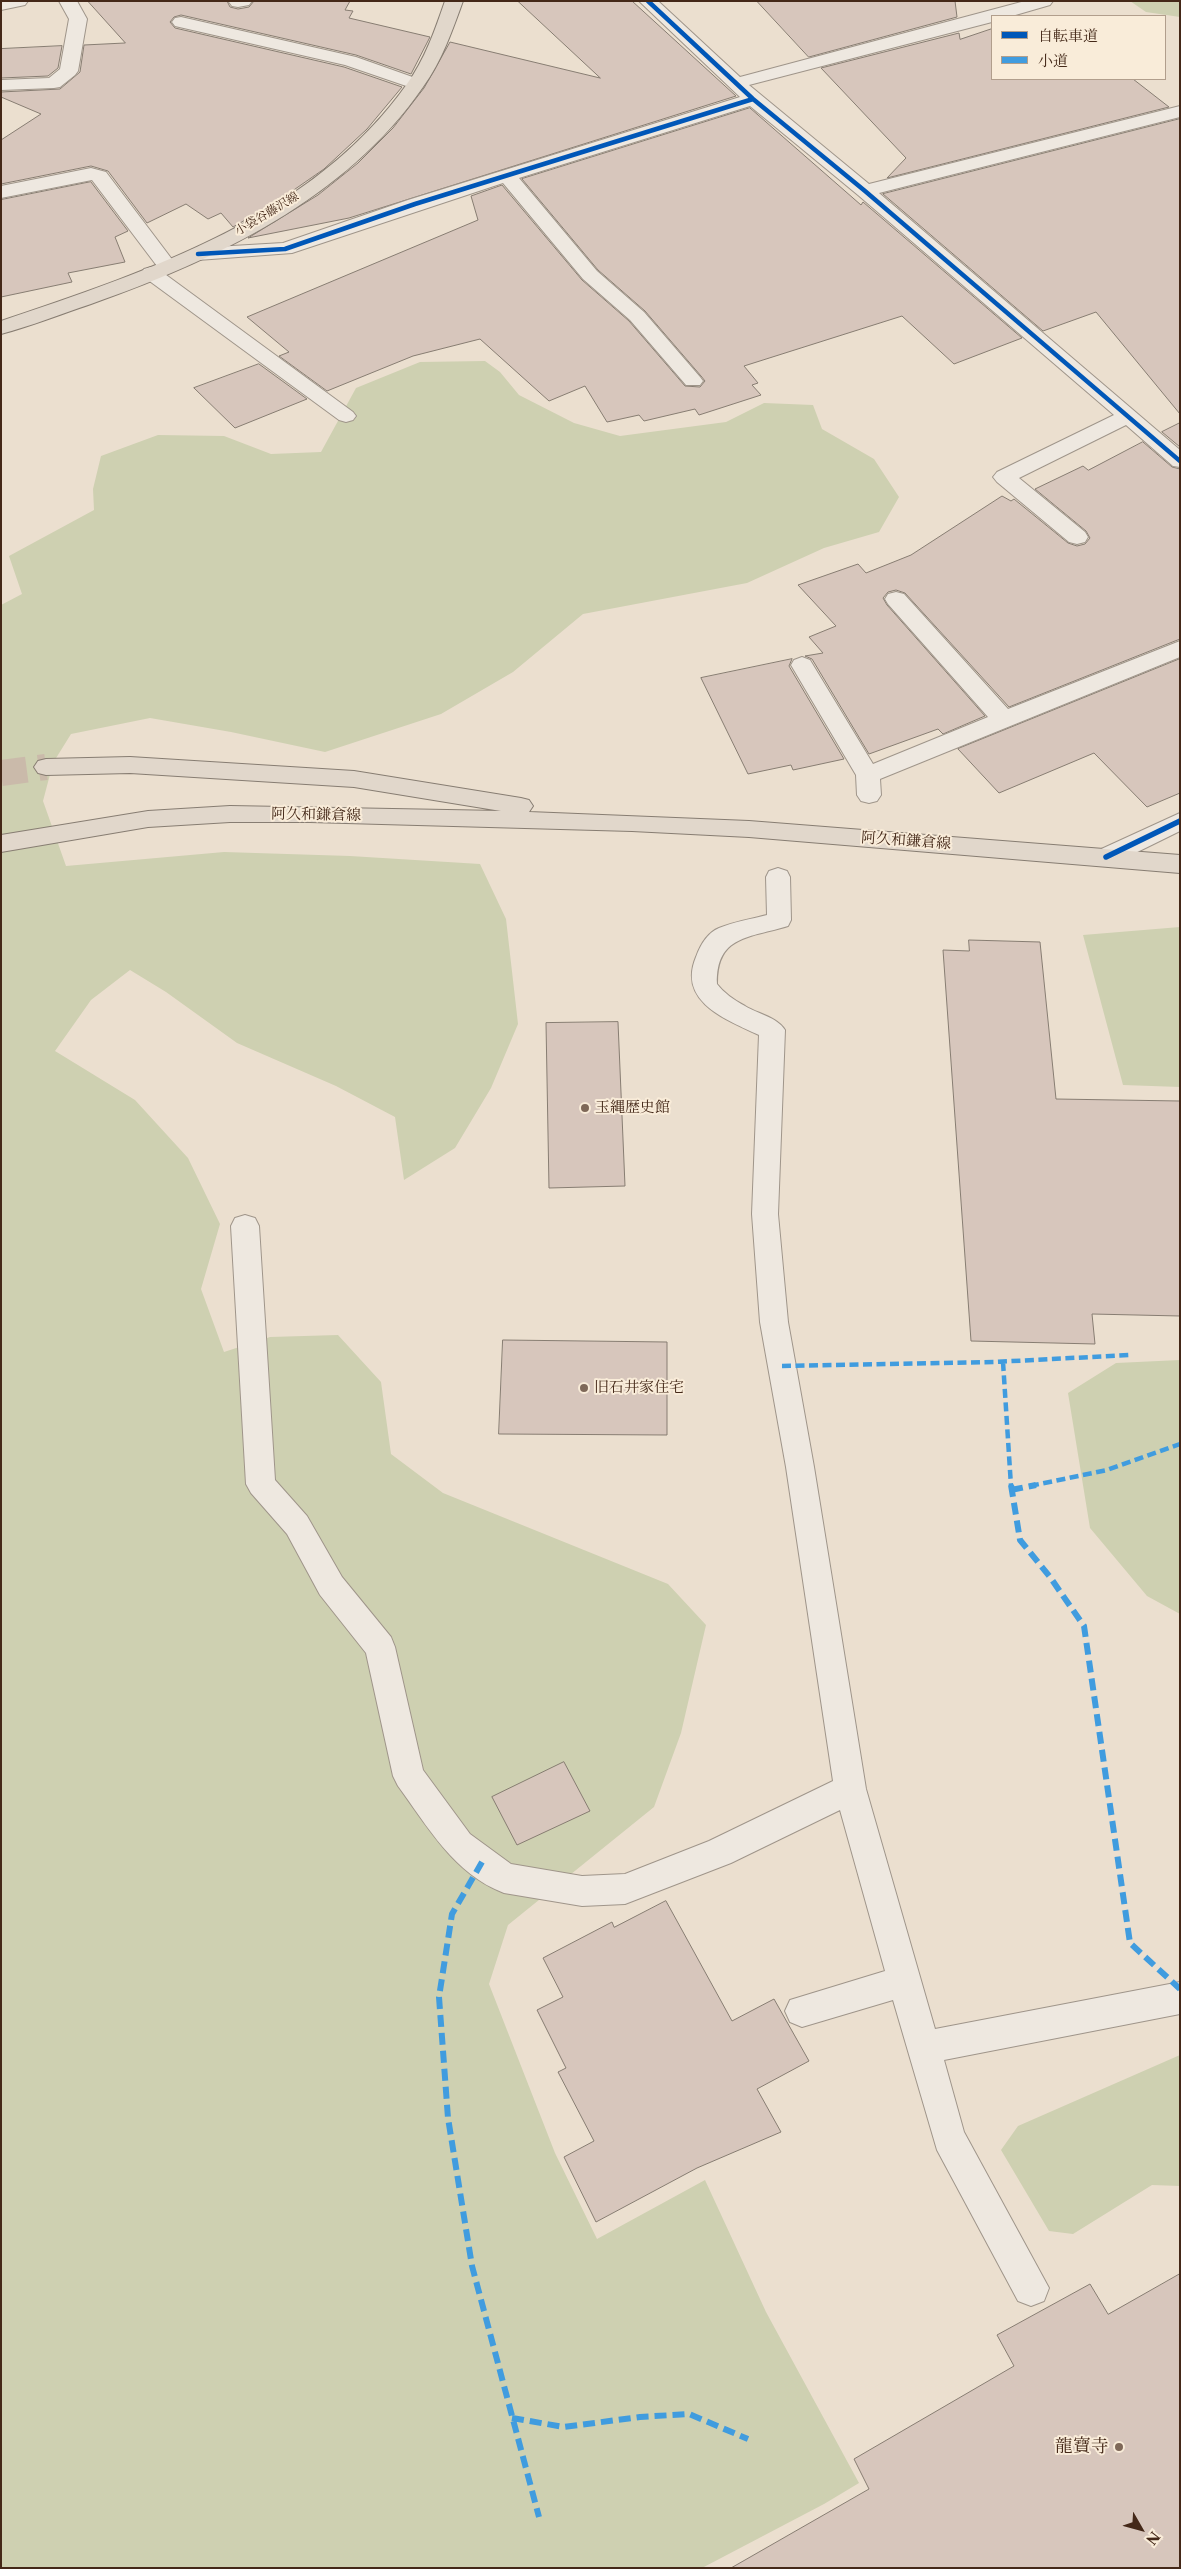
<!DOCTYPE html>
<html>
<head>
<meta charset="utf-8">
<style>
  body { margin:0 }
  #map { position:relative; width:1181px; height:2569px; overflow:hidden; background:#ebdfcf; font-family:"Libre Caslon Text","Noto Serif JP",serif }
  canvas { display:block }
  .frame { position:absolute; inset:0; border:2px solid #442818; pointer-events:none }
  .legend { position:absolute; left:991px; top:15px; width:175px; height:65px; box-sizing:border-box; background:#f9ecd9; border:1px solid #b19e8c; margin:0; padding:6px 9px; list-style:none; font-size:15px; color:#442818 }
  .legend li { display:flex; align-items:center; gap:10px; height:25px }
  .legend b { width:25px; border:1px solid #b19e8c }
  .north { position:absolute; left:1116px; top:2504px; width:50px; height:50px; -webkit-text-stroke:4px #f9ecd9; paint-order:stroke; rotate:128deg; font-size:14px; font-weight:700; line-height:20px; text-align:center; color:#442818 }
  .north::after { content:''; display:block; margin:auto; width:18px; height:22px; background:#442818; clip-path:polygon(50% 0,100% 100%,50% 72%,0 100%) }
</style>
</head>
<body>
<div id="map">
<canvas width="1181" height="2569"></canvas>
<div class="frame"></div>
<ul class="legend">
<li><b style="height:6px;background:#0057b8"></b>自転車道</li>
<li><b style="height:6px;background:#409cdf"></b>小道</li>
</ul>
<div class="north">N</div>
</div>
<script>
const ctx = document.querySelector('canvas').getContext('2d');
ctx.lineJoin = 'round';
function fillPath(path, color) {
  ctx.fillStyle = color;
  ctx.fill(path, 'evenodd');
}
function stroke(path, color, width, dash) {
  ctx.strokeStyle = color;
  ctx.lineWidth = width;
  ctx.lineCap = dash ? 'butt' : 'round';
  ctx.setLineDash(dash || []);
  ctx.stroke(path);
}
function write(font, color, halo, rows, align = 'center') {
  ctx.font = font + ' "Libre Caslon Text","Noto Serif JP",serif';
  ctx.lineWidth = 4;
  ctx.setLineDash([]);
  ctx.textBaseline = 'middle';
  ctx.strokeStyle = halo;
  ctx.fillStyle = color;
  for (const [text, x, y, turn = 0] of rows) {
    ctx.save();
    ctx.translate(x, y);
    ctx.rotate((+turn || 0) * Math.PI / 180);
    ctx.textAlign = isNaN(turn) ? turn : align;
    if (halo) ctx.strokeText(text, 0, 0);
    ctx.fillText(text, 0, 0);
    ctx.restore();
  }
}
fillPath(new Path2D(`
  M 1130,1 L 1180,1 L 1180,17 L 1146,12 Z
  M 485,361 L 500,372 L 519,395 L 574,423 L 620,436 L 726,422 L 764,403 L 813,405 L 822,429 L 874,459 L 899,497 L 879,532 L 824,548 L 747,583 L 583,614 L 513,672 L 441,714 L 325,752 L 231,732 L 150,718 L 71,734 L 53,763 L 43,801 L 66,866 L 224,852 L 350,856 L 480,864 L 506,919 L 518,1024 L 491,1088 L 455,1148 L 404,1180 L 395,1117 L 336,1086 L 237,1043 L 166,992 L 130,970 L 91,1000 L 55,1051 L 135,1100 L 188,1158 L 220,1224 L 201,1289 L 224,1352 L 270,1337 L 338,1335 L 381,1382 L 391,1454 L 443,1493 L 668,1584 L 706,1625 L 681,1733 L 654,1807 L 508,1925 L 489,1984 L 555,2153 L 597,2239 L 705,2180 L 766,2312 L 859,2483 L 824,2504 L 702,2568 L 1,2568 L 1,605 L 22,594 L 9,556 L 94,510 L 93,489 L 101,456 L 158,435 L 224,436 L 271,454 L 321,452 L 356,388 L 420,362 Z
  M 1180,927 L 1180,1087 L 1123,1085 L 1083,935 Z
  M 1180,1360 L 1180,1614 L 1147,1596 L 1090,1528 L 1068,1393 L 1116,1363 Z
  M 1180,2055 L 1180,2186 L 1152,2185 L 1073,2234 L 1049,2231 L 1001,2150 L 1018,2126 Z`), '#ced0b1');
const building = new Path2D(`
  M 88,1 L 227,1 L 230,7 L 238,9 L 249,7 L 254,1 L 350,1 L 345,10 L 353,11 L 349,18 L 430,37 L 411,74 L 356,55 L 181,15 L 174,17 L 170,22 L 175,28 L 344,67 L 402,87 L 367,129 L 324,169 L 275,203 L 233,227 L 221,213 L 208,219 L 186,204 L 147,223 L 108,171 L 91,166 L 1,184 L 1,140 L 41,114 L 1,97 L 1,92 L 60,89 L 80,72 L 84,45 L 125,43 Z
  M 518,1 L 632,1 L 736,96 L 349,218 L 248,238 L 318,195 L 358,163 L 393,128 L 424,88 L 450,42 L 600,78 Z
  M 757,1 L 955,1 L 957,17 L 809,57 Z
  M 992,29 L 992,79 L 1133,79 L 1169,107 L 887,178 L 906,158 L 821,68 L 959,33 L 960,39 Z
  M 62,46 L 58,68 L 48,76 L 1,78 L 1,49 Z
  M 750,108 L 861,205 L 863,202 L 1022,338 L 954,364 L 902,316 L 744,366 L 758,383 L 752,385 L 761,395 L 699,415 L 695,409 L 644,421 L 639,415 L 607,422 L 585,386 L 549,401 L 480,339 L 413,356 L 327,391 L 279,356 L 289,352 L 247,317 L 478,220 L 471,196 L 502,185 L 582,280 L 629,321 L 685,386 L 700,387 L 705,381 L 701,376 L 645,311 L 598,270 L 522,179 Z
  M 1180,119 L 1180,414 L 1096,312 L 1043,331 L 883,194 Z
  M 91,182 L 128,231 L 115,237 L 125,262 L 68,273 L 72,282 L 1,297 L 1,200 Z
  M 259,364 L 307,399 L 235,428 L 194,388 Z
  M 1180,423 L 1180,447 L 1162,432 Z
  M 1143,442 L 1172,467 L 1180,469 L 1180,639 L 1009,707 L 905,593 L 896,590 L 888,592 L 883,598 L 887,605 L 985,716 L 943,734 L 938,729 L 869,754 L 812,659 L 805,656 L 823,653 L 809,637 L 836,626 L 798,585 L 858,564 L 866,573 L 911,555 L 1002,496 L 1011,501 L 1014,499 L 1068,543 L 1077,546 L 1085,544 L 1090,538 L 1086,531 L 1035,489 L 1083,466 L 1088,470 Z
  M 792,659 L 789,666 L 844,759 L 793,770 L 791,765 L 748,774 L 701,678 Z
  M 1180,659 L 1180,793 L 1147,807 L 1094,753 L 999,793 L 958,749 Z
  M 969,940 L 1040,942 L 1056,1099 L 1180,1101 L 1180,1316 L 1092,1314 L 1095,1344 L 971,1341 L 943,950 L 969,951 Z
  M 618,1022 L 625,1186 L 549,1188 L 546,1023 Z
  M 503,1340 L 667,1342 L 667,1435 L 499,1434 Z
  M 564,1762 L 590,1811 L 517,1845 L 492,1797 Z
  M 666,1901 L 732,2021 L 774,1999 L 809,2061 L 757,2089 L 781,2132 L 697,2168 L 596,2222 L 564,2157 L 594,2141 L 558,2072 L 566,2068 L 537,2010 L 563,1997 L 543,1958 L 612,1922 L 614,1927 Z
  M 1180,2274 L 1180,2568 L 731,2568 L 869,2489 L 854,2459 L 1014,2366 L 997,2335 L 1090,2284 L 1108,2314 Z`);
fillPath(building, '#d7c6bc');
stroke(building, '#877d72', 1);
stroke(new Path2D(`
  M 1,773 L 46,767`), '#cabaaa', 26, [26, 12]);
const minor = new Path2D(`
  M 1,1 L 28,1 L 25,5 L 1,10 Z
  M 59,1 L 77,1 L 87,19 L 78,71 L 75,75 L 60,87 L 54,88 L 1,90 L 1,80 L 49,78 L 60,69 L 69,19 Z
  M 252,1 L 249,5 L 238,7 L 232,6 L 229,2 Z
  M 639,1 L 658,1 L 740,77 L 1025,1 L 1053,1 L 1050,5 L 1012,16 L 992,16 L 992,22 L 749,85 L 869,184 L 1180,106 L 1180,117 L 879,193 L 1180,450 L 1180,467 L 1173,466 L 1126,425 L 1019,478 L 1085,532 L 1088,537 L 1085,542 L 1077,544 L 1069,542 L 997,482 L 993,477 L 997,472 L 1114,415 L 858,195 L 750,106 L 519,178 L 597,271 L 644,312 L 700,377 L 703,381 L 700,385 L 686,385 L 630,320 L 583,279 L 503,183 L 292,253 L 198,260 L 191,258 L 188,254 L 191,250 L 198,248 L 283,243 L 408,200 L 740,97 Z
  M 181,17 L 356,57 L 421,80 L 424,84 L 421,88 L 415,89 L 345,65 L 175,26 L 172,22 L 175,18 Z
  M 91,168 L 106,172 L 174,262 L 177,266 L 174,270 L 160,270 L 92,180 L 1,198 L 1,186 Z
  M 151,267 L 158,269 L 353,412 L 356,416 L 353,420 L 346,422 L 339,420 L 144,277 L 141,273 L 144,269 Z
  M 896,592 L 904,594 L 1008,709 L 1180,641 L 1180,657 L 880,779 L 881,795 L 877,801 L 869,803 L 861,801 L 857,795 L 856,775 L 791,665 L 794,660 L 802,657 L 810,660 L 873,764 L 988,717 L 888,604 L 885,599 L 888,594 Z
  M 1180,813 L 1180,831 L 1115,863 L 1106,866 L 1097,863 L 1094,857 L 1097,851 Z
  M 778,868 L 787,871 L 790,877 L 791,920 L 788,926 C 750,938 716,935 717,984 C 724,993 734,1000 745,1006 C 758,1014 777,1017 785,1030 L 778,1214 L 788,1322 L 814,1467 L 866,1789 L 935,2029 L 1180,1982 L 1180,2014 L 944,2060 L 964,2132 L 1049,2288 L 1044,2301 L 1031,2306 L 1018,2301 L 937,2150 L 893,2000 L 802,2027 L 790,2022 L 785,2011 L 790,2000 L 885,1971 L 840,1810 L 731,1863 L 625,1904 L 582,1906 L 504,1893 C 454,1874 428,1827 398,1786 L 393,1776 L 366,1653 L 320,1595 L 287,1534 L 251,1493 L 246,1484 L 231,1226 L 235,1218 L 245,1215 L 255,1218 L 259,1226 L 275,1480 L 307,1516 L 342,1577 L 391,1637 L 395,1647 L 423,1770 L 470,1834 L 511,1864 L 582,1876 L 625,1874 L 709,1841 L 833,1781 L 786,1467 L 760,1322 L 752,1214 L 759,1035 C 727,1020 677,1002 696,957 C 700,946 707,933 719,928 C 733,922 751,919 767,915 L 766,877 L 769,871 Z`);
const major = new Path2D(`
  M 445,1 L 463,1 C 452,31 442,61 423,87 C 346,199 216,260 91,304 C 61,314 31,326 1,334 L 1,321 C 149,271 313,217 407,84 C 425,59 435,30 445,1 Z
  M 130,757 L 354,771 L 521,798 L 529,800 L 533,806 L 529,812 L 749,821 L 1180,855 L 1180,873 L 749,837 L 632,831 L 310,822 L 230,822 L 148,827 L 1,852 L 1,835 L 148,811 L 230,806 L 501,811 L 354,787 L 130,773 L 46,775 L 38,773 L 34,767 L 38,761 L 46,759 Z`);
stroke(minor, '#9f958a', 2);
stroke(major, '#877d72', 2);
fillPath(minor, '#eee8e0');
fillPath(major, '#e1d7cb');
stroke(new Path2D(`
  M 1003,1362 L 1011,1486
  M 782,1366 L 994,1362 L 1130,1355
  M 1030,1486 L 1107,1470 L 1180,1444`), '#409cdf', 4.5, [9, 4.5]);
stroke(new Path2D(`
  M 1011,1485 L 1020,1540 L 1050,1577 L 1084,1626 L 1130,1943 L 1180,1989
  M 1011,1490 L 1036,1485
  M 482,1862 L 452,1914 L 439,1997 L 448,2118 L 472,2266 L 539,2517
  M 512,2418 L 564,2427 L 640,2417 L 689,2414 L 748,2439`), '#409cdf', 6, [12, 6]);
stroke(new Path2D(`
  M 648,1 L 753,99 L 865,191 L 1180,461
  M 198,254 L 285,249 L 415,204 L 753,99`), '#0057b8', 4.5);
stroke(new Path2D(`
  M 1106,857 L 1180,821`), '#0057b8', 5.5);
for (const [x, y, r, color] of [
  [585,1108,5,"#7e6858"],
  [584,1388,5,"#7e6858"],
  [1119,2447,5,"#7e6858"]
]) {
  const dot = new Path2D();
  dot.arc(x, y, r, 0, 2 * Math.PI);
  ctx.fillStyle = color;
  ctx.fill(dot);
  stroke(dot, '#f9ecd9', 2);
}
write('12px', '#442818', '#f9ecd9', [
  ["小袋谷藤沢線",267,214,-31]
]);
write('15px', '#442818', '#f9ecd9', [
  ["阿久和鎌倉線",316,815,1],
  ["阿久和鎌倉線",906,841,4]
]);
write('15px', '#442818', '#f9ecd9', [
  ["玉縄歴史館",595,1108],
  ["旧石井家住宅",594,1388]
], 'left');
write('18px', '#442818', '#f9ecd9', [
  ["龍寶寺",1109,2447]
], 'right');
</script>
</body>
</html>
